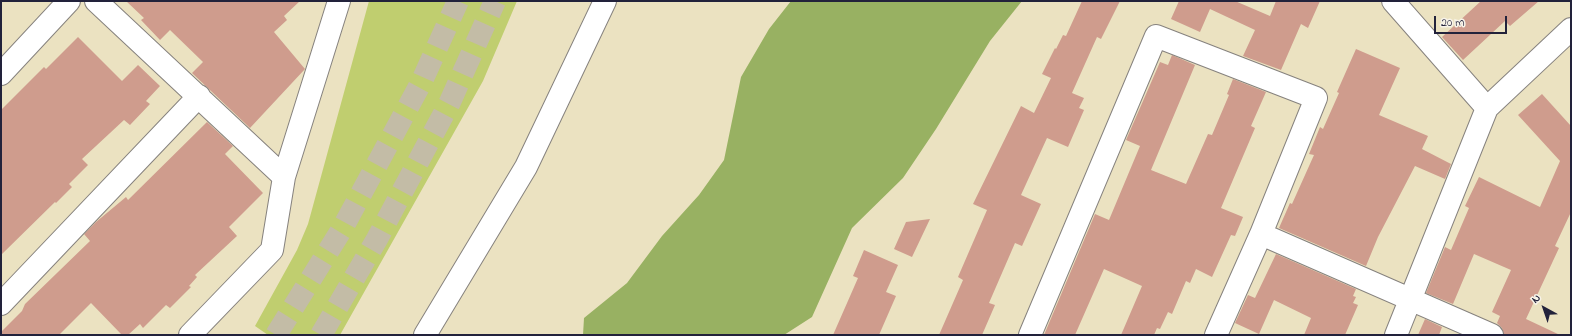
<!DOCTYPE html>
<html>
<head>
<meta charset="utf-8">
<style>
  body { margin:0 }
  #map { position:relative; width:1572px; height:336px; overflow:hidden; background:#ebe2c1; font-family:"Indie Flower",sans-serif }
  canvas { display:block }
  .frame { position:absolute; inset:0; border:2px solid #22223b; pointer-events:none }
  .north { position:absolute; left:1524px; top:288px; width:40px; height:40px; -webkit-text-stroke:3px #f7f3e8; paint-order:stroke; rotate:320deg; font-size:11px; font-weight:700; line-height:16px; text-align:center; color:#22223b }
  .north::after { content:''; display:block; margin:auto; width:14px; height:18px; background:#22223b; clip-path:polygon(50% 0,100% 100%,50% 72%,0 100%) }
  .scale { position:absolute; left:1434px; top:16px; width:73px; height:18px; box-sizing:border-box; border:2px solid #22223b; border-top:0; padding-left:5px; font-size:12px; line-height:14px; white-space:nowrap; color:#22223b; -webkit-text-stroke:3px #f7f3e8; paint-order:stroke }
</style>
</head>
<body>
<div id="map">
<canvas width="1572" height="336"></canvas>
<div class="frame"></div>
<div class="north">N</div>
<div class="scale">20 m</div>
</div>
<script>
const ctx = document.querySelector('canvas').getContext('2d');
ctx.lineJoin = 'round';
function fillPath(path, color) {
  ctx.fillStyle = color;
  ctx.fill(path, 'evenodd');
}
function stroke(path, color, width, dash) {
  ctx.strokeStyle = color;
  ctx.lineWidth = width;
  ctx.lineCap = dash ? 'butt' : 'round';
  ctx.setLineDash(dash || []);
  ctx.stroke(path);
}
fillPath(new Path2D(`
  M 369,1 L 517,1 L 483,81 L 340,335 L 268,335 L 255,326 L 297,250 L 308,224 Z`), '#c0ce6f');
fillPath(new Path2D(`
  M 791,1 L 1022,1 L 990,41 L 936,129 L 903,178 L 852,228 L 812,317 L 784,335 L 583,335 L 584,318 L 627,283 L 662,236 L 699,195 L 724,160 L 741,77 L 769,29 Z`), '#98b162');
fillPath(new Path2D(`
  M 126,1 L 300,1 L 284,16 L 287,20 L 274,32 L 305,69 L 250,128 L 192,73 L 203,62 L 170,30 L 160,40 L 141,20 L 144,18 Z
  M 1082,1 L 1120,1 L 1101,39 L 1097,37 L 1072,93 L 1084,98 L 1079,108 L 1084,110 L 1068,147 L 1047,138 L 1021,195 L 1041,204 L 1022,246 L 1015,243 L 989,303 L 995,305 L 982,335 L 939,335 L 963,280 L 958,277 L 987,210 L 973,204 L 1021,106 L 1034,113 L 1051,78 L 1042,74 L 1055,48 L 1056,49 L 1063,35 L 1066,36 Z
  M 1179,1 L 1235,1 L 1270,16 L 1276,1 L 1320,1 L 1308,28 L 1301,24 L 1281,70 L 1243,56 L 1255,30 L 1210,9 L 1200,32 L 1171,19 Z
  M 1481,1 L 1539,1 L 1510,26 L 1505,21 L 1463,60 L 1442,37 Z
  M 78,37 L 122,81 L 138,65 L 160,86 L 146,101 L 150,104 L 130,125 L 124,120 L 82,159 L 88,165 L 69,184 L 72,187 L 56,203 L 55,202 L 1,255 L 1,110 L 44,67 L 46,69 Z
  M 1356,49 L 1400,68 L 1379,115 L 1428,136 L 1422,149 L 1451,164 L 1445,179 L 1415,166 L 1378,237 L 1366,266 L 1279,228 L 1290,203 L 1292,204 L 1314,155 L 1309,154 L 1320,127 L 1323,129 L 1339,93 L 1337,92 Z
  M 1172,55 L 1195,65 L 1151,170 L 1186,184 L 1208,134 L 1212,135 L 1229,95 L 1227,94 L 1233,79 L 1266,92 L 1251,126 L 1255,128 L 1221,208 L 1243,217 L 1235,236 L 1231,235 L 1212,277 L 1196,269 L 1190,283 L 1186,281 L 1172,314 L 1168,312 L 1160,329 L 1157,328 L 1154,335 L 1121,335 L 1142,286 L 1104,269 L 1075,335 L 1044,335 L 1095,214 L 1109,220 L 1140,146 L 1126,140 L 1160,62 L 1168,65 Z
  M 1542,94 L 1571,126 L 1571,212 L 1555,246 L 1559,248 L 1526,319 L 1560,335 L 1504,335 L 1502,328 L 1497,323 L 1500,316 L 1492,312 L 1511,270 L 1474,254 L 1453,304 L 1426,293 L 1445,247 L 1451,250 L 1469,208 L 1465,206 L 1479,177 L 1540,207 L 1560,161 L 1518,115 Z
  M 207,122 L 233,146 L 225,154 L 263,193 L 229,227 L 237,236 L 195,275 L 197,277 L 189,286 L 191,287 L 170,308 L 166,305 L 143,328 L 140,324 L 128,335 L 122,335 L 91,303 L 59,335 L 1,335 L 1,332 L 22,311 L 25,304 L 90,241 L 84,234 L 96,222 L 126,197 L 128,200 Z
  M 930,219 L 912,257 L 894,249 L 906,222 Z
  M 864,250 L 898,265 L 886,292 L 896,296 L 879,335 L 833,335 L 858,278 L 853,276 Z
  M 1276,254 L 1356,289 L 1353,296 L 1356,297 L 1353,303 L 1358,305 L 1345,335 L 1304,335 L 1311,318 L 1274,300 L 1259,334 L 1235,323 L 1248,295 L 1255,298 Z
  M 1425,319 L 1442,327 L 1439,335 L 1418,335 Z`), '#cf9c8d');
stroke(new Path2D(`
  M 276,335 L 342,229 L 421,83 L 458,1
  M 321,335 L 377,239 L 450,102 L 495,1`), '#c3bca6', 22, [22, 11]);
const minor = new Path2D(`
  M 96,1 L 284,177
  M 1393,1 L 1487,108 L 1396,335
  M 1,74 L 69,1
  M 1487,108 L 1571,29
  M 1261,234 L 1492,335
  M 1,304 L 199,96
  M 190,335 L 272,250 L 284,177 L 339,1
  M 425,335 L 526,167 L 605,1
  M 1030,335 L 1156,36 L 1316,98 L 1261,234 L 1216,335`);
stroke(minor, '#86827e', 24);
stroke(minor, '#fff', 22);
</script>
</body>
</html>
